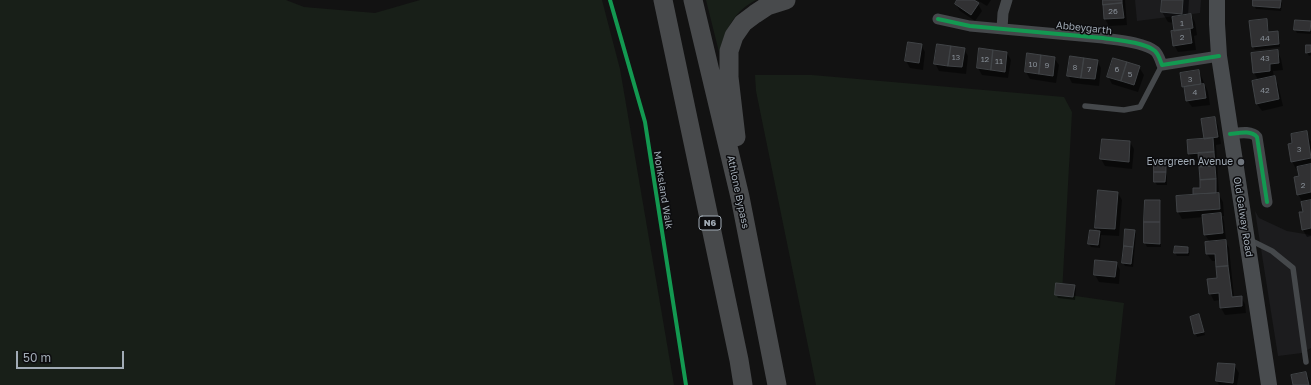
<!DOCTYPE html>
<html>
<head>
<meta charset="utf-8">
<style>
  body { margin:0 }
  #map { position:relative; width:1311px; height:385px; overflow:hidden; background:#121212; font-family:"Golos Text",sans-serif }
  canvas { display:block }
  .scale { position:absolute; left:16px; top:351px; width:108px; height:18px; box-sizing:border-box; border:2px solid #a1abb5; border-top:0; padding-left:5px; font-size:12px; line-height:14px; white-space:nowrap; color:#a1abb5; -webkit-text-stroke:3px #0c0c0e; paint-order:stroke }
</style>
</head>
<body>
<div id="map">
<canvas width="1311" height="385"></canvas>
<div class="scale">50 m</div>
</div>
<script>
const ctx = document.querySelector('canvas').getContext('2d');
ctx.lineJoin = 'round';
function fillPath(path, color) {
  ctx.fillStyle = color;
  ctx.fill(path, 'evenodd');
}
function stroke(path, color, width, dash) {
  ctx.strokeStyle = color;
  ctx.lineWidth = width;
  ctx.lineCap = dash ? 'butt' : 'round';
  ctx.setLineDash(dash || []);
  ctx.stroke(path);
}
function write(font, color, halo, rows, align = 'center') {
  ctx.font = font + ' "Golos Text",sans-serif';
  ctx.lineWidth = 3;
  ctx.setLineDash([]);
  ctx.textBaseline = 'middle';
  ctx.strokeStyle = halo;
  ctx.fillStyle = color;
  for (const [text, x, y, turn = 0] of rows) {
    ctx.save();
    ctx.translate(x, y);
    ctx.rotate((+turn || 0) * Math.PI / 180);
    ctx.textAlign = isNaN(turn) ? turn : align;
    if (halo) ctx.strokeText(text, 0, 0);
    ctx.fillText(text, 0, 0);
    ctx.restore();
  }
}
fillPath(new Path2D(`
  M 1135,0 L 1201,0 L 1200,13 L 1137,21 Z
  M 1255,211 L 1259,218 L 1287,231 L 1311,235 L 1311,348 L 1302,353 L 1278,356 Z`), '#1c1c1e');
fillPath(new Path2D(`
  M 0,0 L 286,0 L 304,7 L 375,13 L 420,0 L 602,0 L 620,69 L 674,385 L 0,385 Z
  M 706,0 L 756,0 C 733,12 726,30 719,52 Z
  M 755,75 L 812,75 L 1064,97 L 1072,112 L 1062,294 L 1124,303 L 1115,385 L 816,385 L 756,91 Z`), '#181f18');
fillPath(new Path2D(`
  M 958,0 L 972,0 L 978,4 L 982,11 L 975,21 L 960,11 L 956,4 Z
  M 977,0 L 991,0 L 987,6 Z
  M 1104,0 L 1125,0 L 1127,25 L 1109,26 L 1105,19 Z
  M 1163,0 L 1189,0 L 1188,16 L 1191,15 L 1195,22 L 1197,35 L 1194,36 L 1196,50 L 1178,52 L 1174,45 L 1175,32 L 1174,23 L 1168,22 L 1162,12 Z
  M 1254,0 L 1280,0 L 1282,3 L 1281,11 L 1256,9 L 1254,5 Z
  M 1267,21 L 1268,24 L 1269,33 L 1277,33 L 1279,36 L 1280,47 L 1255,50 L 1253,46 Z
  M 1310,22 L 1311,34 L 1297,33 L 1295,30 Z
  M 921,45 L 925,52 L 923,70 L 910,68 L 906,61 Z
  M 1311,46 L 1311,55 L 1309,56 L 1307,52 Z
  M 964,49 L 968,56 L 966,74 L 939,71 L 935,63 Z
  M 1277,51 L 1281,59 L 1283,70 L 1273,71 L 1274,78 L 1278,85 L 1283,106 L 1262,111 L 1257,104 L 1253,82 L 1259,81 L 1254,73 L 1252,54 Z
  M 1007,53 L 1011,60 L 1008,78 L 982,75 L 978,68 Z
  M 1054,58 L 1059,65 L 1056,83 L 1030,79 L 1026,72 Z
  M 1097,61 L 1101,68 L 1099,86 L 1072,83 L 1068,75 Z
  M 1139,67 L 1144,75 L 1138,92 L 1112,84 L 1108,76 Z
  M 1199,71 L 1208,92 L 1210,105 L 1192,107 L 1187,100 L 1186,93 L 1183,87 Z
  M 1214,118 L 1218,125 L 1221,144 L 1216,145 L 1219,195 L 1223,202 L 1224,216 L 1222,216 L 1224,221 L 1226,240 L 1225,240 L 1229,248 L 1234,297 L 1241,297 L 1245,304 L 1246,313 L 1225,315 L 1221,308 L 1220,300 L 1214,301 L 1210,293 L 1218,279 L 1216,261 L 1212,261 L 1207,254 L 1210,242 L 1205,235 L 1204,217 L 1182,219 L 1178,212 L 1194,195 L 1194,189 L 1201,189 L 1199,160 L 1193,161 L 1189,154 L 1205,140 Z
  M 1306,132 L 1311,142 L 1311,236 L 1307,237 L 1303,230 L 1303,203 L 1298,194 L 1300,177 L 1298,168 L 1296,169 L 1292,161 L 1293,144 Z
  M 1103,140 L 1130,142 L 1134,149 L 1132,169 L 1105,166 L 1101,159 Z
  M 1165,163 L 1167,167 L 1167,185 L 1157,185 L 1155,182 Z
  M 1118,193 L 1122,200 L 1119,236 L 1101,235 L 1100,248 L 1091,247 L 1089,244 L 1098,231 L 1096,228 Z
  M 1145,201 L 1160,201 L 1161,204 L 1161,247 L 1147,247 L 1145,243 Z
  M 1134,231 L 1136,234 L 1133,267 L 1125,266 L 1123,263 Z
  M 1188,248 L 1190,251 L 1189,256 L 1177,256 L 1175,252 Z
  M 1116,263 L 1120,270 L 1119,284 L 1099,282 L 1095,275 Z
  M 1074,286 L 1076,289 L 1075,300 L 1058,298 L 1056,294 Z
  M 1198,315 L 1205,335 L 1197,337 L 1191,318 Z
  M 1234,365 L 1239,373 L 1237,385 L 1219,385 L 1217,381 Z
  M 1306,373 L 1310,380 L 1311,385 L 1294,385 Z`), '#0007');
const building = new Path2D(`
  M 957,0 L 974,0 L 979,3 L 971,15 L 955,4 Z
  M 1103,0 L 1122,0 L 1122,3 L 1103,5 Z
  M 1162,0 L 1183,0 L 1182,14 L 1161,12 Z
  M 1253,0 L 1281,0 L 1280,8 L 1253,6 Z
  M 1122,3 L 1124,18 L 1104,19 L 1103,5 Z
  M 1191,14 L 1193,28 L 1174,31 L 1172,17 Z
  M 1267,19 L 1268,32 L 1278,31 L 1279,44 L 1252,47 L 1249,21 Z
  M 1295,20 L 1311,21 L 1310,31 L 1294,30 Z
  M 1190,29 L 1192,43 L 1173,46 L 1171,31 Z
  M 908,42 L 922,44 L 919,63 L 905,61 Z
  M 937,44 L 951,46 L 948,66 L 934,64 Z
  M 1306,45 L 1311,45 L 1311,52 L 1306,53 Z
  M 951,46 L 965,48 L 962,67 L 948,66 Z
  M 979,48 L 993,50 L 991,70 L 977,68 Z
  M 993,50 L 1007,52 L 1005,72 L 991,70 Z
  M 1278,50 L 1279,63 L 1270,64 L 1270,71 L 1253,73 L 1251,53 Z
  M 1027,53 L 1041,55 L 1039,74 L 1025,72 Z
  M 1041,55 L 1055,57 L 1053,76 L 1039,74 Z
  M 1070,56 L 1084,58 L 1081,78 L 1067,76 Z
  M 1084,58 L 1098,60 L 1095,79 L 1081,78 Z
  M 1113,58 L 1127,62 L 1121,81 L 1107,77 Z
  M 1127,62 L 1140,66 L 1134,85 L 1121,81 Z
  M 1199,70 L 1201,84 L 1182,87 L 1180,73 Z
  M 1275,76 L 1279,99 L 1256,104 L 1252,81 Z
  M 1204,84 L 1206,98 L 1186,101 L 1184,87 Z
  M 1215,117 L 1218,137 L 1204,139 L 1201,119 Z
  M 1307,131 L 1311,158 L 1291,162 L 1288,144 L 1292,143 L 1291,134 Z
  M 1213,138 L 1214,152 L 1188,154 L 1187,140 Z
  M 1102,139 L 1130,141 L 1129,162 L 1100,159 Z
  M 1214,152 L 1215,166 L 1199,167 L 1198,153 Z
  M 1154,162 L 1166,162 L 1166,172 L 1154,172 Z
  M 1311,164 L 1311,192 L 1297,195 L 1294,177 L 1299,176 L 1297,167 Z
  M 1215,166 L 1216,179 L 1200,180 L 1199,167 Z
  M 1154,172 L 1166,172 L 1165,182 L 1154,182 Z
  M 1216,179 L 1216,193 L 1193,194 L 1193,188 L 1200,188 L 1200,180 Z
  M 1098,190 L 1118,192 L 1115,229 L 1095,228 Z
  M 1219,193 L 1220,209 L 1177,212 L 1176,196 Z
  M 1145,200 L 1160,200 L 1160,222 L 1144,222 Z
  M 1311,200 L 1311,228 L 1302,230 L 1299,212 L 1303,212 L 1301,202 Z
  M 1221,213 L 1223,233 L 1204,235 L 1202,215 Z
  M 1144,222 L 1160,222 L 1160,244 L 1144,243 Z
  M 1125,229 L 1135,230 L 1133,247 L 1124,246 Z
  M 1090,230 L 1100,231 L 1098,245 L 1088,244 Z
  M 1226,240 L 1228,266 L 1216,267 L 1215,254 L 1206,254 L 1205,242 Z
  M 1124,246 L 1133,247 L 1131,264 L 1122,263 Z
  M 1175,246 L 1188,247 L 1188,253 L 1174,253 Z
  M 1095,260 L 1117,262 L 1115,277 L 1094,275 Z
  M 1228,266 L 1232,297 L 1242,296 L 1242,306 L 1220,308 L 1219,293 L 1209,294 L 1207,279 L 1217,278 L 1216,267 Z
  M 1056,283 L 1075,285 L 1073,297 L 1055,295 Z
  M 1199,314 L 1204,332 L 1194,334 L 1190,317 Z
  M 1218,363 L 1235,364 L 1233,383 L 1216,381 Z
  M 1306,372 L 1309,385 L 1293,385 L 1291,375 Z`);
fillPath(building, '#313133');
stroke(building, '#404346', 1);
stroke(new Path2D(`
  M 1085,106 L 1124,110 L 1140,107 L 1162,65
  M 1250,240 L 1272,251 L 1293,268 L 1306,362`), '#45484b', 5.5);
stroke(new Path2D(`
  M 938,19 L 970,26 L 1103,38 C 1117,40 1144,42 1155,51 C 1159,55 1160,60 1162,65 L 1219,56
  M 1002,29 L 1003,13 L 1007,0
  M 1230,134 C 1239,133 1251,130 1257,137 L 1267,202`), '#45484b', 11);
stroke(new Path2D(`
  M 1217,0 L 1217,24 L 1219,56 L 1269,385`), '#494c4f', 16);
stroke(new Path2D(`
  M 663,0 L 739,360 L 743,385
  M 693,0 L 740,197 L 777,385
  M 736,137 L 729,77 L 729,51 L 734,36 L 743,23 L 755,14 L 767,6 L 786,0`), '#484a4c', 19);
stroke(new Path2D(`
  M 610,0 L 645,122 L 686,385
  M 938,19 L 970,26 L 1103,38 C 1117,40 1144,42 1155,51 C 1159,55 1160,60 1162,65 L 1219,56
  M 1230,134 C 1239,133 1251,130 1257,137 L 1267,202`), '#139951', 4);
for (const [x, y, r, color] of [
  [1241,162,4,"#6f757c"]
]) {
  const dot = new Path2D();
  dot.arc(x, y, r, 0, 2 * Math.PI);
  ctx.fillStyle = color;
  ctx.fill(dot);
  stroke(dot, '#0c0c0e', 1.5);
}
write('8px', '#858c94', null, [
  ["26",1113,11],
  ["1",1182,23],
  ["2",1182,37],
  ["44",1265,38],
  ["13",956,57],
  ["43",1265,58],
  ["12",985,59],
  ["11",999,61],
  ["10",1033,64],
  ["9",1047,65],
  ["8",1075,67],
  ["7",1089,69],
  ["6",1117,69],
  ["5",1130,74],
  ["3",1190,79],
  ["42",1265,90],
  ["4",1195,92],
  ["3",1299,149],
  ["2",1303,185]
]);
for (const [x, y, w] of [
  [710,223,22]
]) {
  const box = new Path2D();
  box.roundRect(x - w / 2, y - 7, w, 14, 3);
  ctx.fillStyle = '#0c0c0e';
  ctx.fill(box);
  stroke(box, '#a1abb5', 1);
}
write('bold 9px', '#a1abb5', null, [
  ["N6",710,223]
]);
write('10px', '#a1abb5', '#0c0c0e', [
  ["Abbeygarth",1084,28,6],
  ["Monksland Walk",663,190,81],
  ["Athlone Bypass",738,192,78],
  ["Old Galway Road",1243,217,81]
]);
write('10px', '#a1abb5', '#0c0c0e', [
  ["Evergreen Avenue",1233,162]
], 'right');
</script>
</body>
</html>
